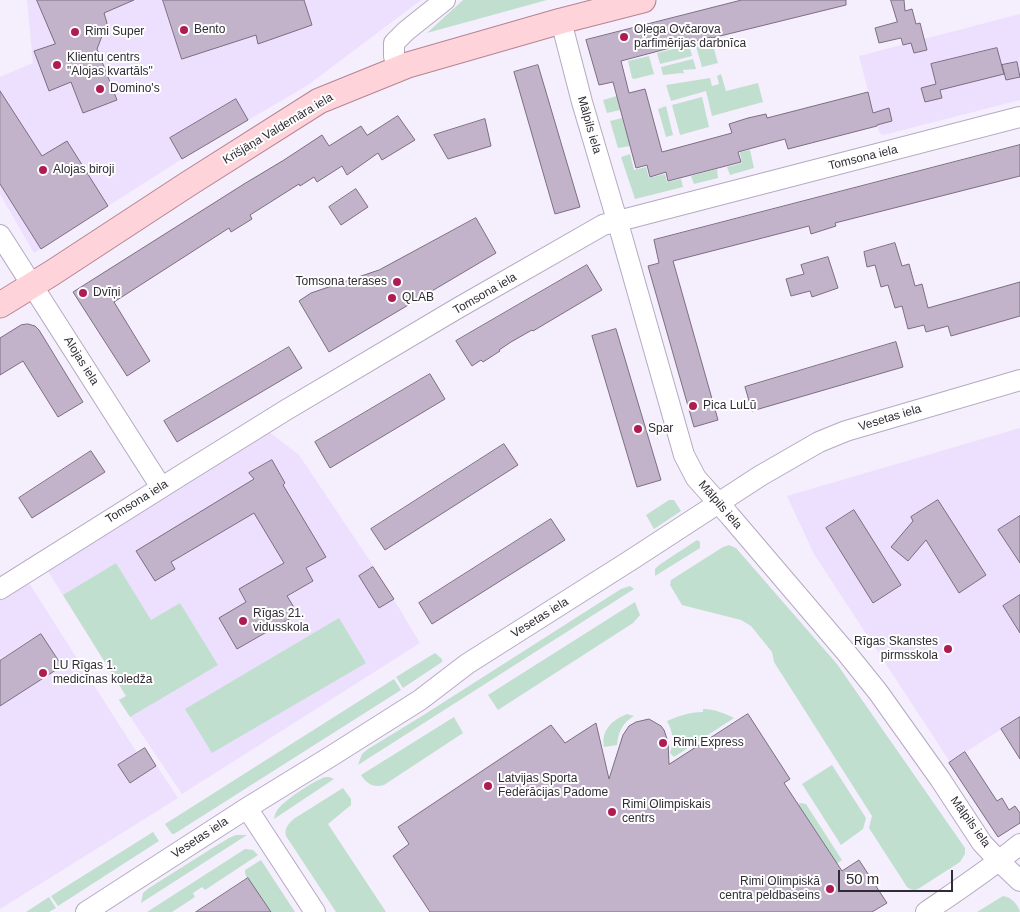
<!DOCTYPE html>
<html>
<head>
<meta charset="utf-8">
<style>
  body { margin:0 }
  #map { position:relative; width:1020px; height:912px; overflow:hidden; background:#f5eefd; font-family:Helvetica,sans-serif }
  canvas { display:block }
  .scale { position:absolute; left:838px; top:870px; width:115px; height:22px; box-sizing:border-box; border:2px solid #302c35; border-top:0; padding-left:6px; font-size:15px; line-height:18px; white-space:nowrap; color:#302c35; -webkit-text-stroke:4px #fefefe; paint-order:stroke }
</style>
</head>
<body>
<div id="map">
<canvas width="1020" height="912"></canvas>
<div class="scale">50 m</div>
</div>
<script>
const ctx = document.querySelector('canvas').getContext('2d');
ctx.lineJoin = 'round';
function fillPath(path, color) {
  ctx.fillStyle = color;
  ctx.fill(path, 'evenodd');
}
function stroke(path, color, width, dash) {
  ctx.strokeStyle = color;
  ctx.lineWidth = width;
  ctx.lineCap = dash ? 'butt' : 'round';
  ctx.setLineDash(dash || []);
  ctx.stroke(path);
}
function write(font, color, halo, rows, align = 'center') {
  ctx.font = font + ' Helvetica,sans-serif';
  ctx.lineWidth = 4;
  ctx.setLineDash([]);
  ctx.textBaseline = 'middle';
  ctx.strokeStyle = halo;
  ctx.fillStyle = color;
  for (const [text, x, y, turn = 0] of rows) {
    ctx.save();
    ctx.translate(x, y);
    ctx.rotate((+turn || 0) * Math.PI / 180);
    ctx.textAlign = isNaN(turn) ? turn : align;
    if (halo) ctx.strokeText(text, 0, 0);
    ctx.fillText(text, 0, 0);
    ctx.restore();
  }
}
fillPath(new Path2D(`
  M 27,0 L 421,0 L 308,85 L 182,159 L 34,253 L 0,194 L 0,77 L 33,63 Z
  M 1020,14 L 1020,100 L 883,135 L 879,132 L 859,56 Z
  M 1020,428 L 1020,717 L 950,762 L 814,554 L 787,496 Z
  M 269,432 L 299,455 L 376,570 L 420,643 L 182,794 L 119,700 L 126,696 L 46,568 Z
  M 27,580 L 137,753 L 145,748 L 178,798 L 0,909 L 0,597 Z`), '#eddffe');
fillPath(new Path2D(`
  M 463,0 L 547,0 L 427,33 Z
  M 711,39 L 718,63 L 702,67 L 695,43 Z
  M 689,45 L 692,56 L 660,64 L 657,53 Z
  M 649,56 L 654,74 L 634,79 L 632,78 L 628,61 Z
  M 693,59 L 696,69 L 683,70 L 684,74 L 682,73 L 663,75 L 661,67 Z
  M 721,74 L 726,91 L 758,83 L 763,102 L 712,116 L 706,91 L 671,101 L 666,85 L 710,78 L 712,86 L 719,84 L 717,76 Z
  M 617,96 L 620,110 L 607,113 L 603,100 Z
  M 702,97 L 709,127 L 680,135 L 672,105 Z
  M 666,106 L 673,135 L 666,137 L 658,109 Z
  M 622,118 L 630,146 L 618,148 L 610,121 Z
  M 750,150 L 754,168 L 730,175 L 727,167 L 742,163 L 740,152 Z
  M 630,154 L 634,170 L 646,167 L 649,178 L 665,174 L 667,182 L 681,179 L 683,187 L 635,199 L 621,157 Z
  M 717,169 L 718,178 L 694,184 L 691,176 Z
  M 669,500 L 674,500 L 681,511 L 654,529 L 646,515 Z
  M 697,540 L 700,542 L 700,548 L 655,576 L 655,569 L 659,565 Z
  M 729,545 L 736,548 L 837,664 L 965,848 L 965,854 L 960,862 L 918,889 C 914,891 911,890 907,887 L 869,828 L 872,816 L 774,662 L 772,652 L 751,626 L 741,620 L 682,605 L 670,585 L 671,580 L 723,547 Z
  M 116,563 L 151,620 L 180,603 L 218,665 L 130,717 L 119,700 L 126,696 L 63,595 Z
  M 630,586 L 634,589 L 358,765 L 362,754 L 368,749 L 422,716 L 621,589 Z
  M 635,602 L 640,615 L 633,623 L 498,710 L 488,695 Z
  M 339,618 L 366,663 L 212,753 L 185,709 Z
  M 435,653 L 442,659 L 442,662 L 403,688 L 396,677 Z
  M 394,679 L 401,690 L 174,834 L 172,834 L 165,824 Z
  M 703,709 C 714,709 724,713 734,718 L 674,757 L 670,753 C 674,741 673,732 667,721 C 679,716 689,712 703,712 Z
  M 627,714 L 634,716 C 623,722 618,732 617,745 L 604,747 C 601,730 612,720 627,714 Z
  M 454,717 L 463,733 L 384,785 C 373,788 367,784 361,775 Z
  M 832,765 L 866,818 L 863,829 L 841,845 L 802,784 Z
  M 329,777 L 334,779 L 274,819 C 275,814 276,811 279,808 C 284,801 312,782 321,779 C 324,777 325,777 329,777 Z
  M 343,788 L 351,799 L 351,805 L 328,824 L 386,912 L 336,912 L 286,836 C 284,828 289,823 295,818 Z
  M 800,803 L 806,804 L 842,860 L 829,869 L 832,856 L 798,804 Z
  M 153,832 L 159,841 L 58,906 L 51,896 Z
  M 236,835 L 247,835 L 141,903 L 143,893 L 149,888 L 214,847 L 229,838 Z
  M 245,849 L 253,850 L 258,855 L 205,890 L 202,887 L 193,893 L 195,897 L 172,912 L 147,912 Z
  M 261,860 L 295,912 L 271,912 L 248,878 L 247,879 L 245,873 L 245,870 Z
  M 1003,896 C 1011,897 1018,904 1020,912 L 977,912 Z
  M 49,897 L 56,908 L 49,912 L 26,912 Z`), '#c1dfcf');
const building = new Path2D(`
  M 37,0 L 134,0 L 104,13 L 107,23 L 97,49 L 117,100 L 83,113 L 71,82 L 49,91 L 34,51 L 55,44 Z
  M 163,0 L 304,0 L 312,25 L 258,44 L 256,35 L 182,59 Z
  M 742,0 L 846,0 L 846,5 L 712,38 L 711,37 L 621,61 L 629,93 L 645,89 L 662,152 L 732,133 L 729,124 L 748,118 L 766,114 L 767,118 L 868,92 L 873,113 L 889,108 L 892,121 L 877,125 L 877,126 L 788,149 L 785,139 L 738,152 L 741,162 L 668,181 L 666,172 L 650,177 L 647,165 L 636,168 L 613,82 L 599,85 L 586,40 Z
  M 891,0 L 904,0 L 905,11 L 912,9 L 916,24 L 920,23 L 927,50 L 914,53 L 911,43 L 903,45 L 901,38 L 879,43 L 875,28 L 897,22 Z
  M 997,48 L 1004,74 L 940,90 L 942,98 L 925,102 L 921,88 L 936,84 L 931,64 Z
  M 1017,62 L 1020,77 L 1006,80 L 1002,65 Z
  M 538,65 L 580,207 L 555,214 L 514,72 Z
  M 0,91 L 42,156 L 67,141 L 108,206 L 41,249 L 0,184 Z
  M 236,99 L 248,120 L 182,159 L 170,138 Z
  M 398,116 L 415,140 L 382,160 L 378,153 L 347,175 L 342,166 L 317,182 L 314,177 L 300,186 L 299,184 L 250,215 L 252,219 L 231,232 L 229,228 L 114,302 L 150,361 L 127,376 L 73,292 L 244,184 L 284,160 L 322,135 L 329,146 L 361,126 L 367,135 Z
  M 485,119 L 491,146 L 448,159 L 434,135 Z
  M 1020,145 L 1020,176 L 835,223 L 836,226 L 811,234 L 809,226 L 673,261 L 718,420 L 694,427 L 648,266 L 659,263 L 654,240 Z
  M 356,189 L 368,207 L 341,225 L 329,207 Z
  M 476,218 L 496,253 L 329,352 L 299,301 L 311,293 L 379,270 Z
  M 895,243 L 902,266 L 909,264 L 915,286 L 922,284 L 928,308 L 1020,282 L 1020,316 L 951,336 L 948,326 L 926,332 L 924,325 L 908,329 L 902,306 L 895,308 L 888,285 L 881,287 L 875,265 L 867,267 L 864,252 Z
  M 828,257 L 838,288 L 812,297 L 810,291 L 791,296 L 786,279 L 804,274 L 801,265 Z
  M 587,265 L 602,290 L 533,331 L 532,330 L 511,342 L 499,350 L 500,351 L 483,362 L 481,360 L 472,366 L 456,341 Z
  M 28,324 L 35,326 L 39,330 L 83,402 L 58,417 L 23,361 L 0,375 L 0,338 L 21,325 Z
  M 616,329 L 661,480 L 637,487 L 592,336 Z
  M 896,342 L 903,367 L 752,411 L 745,387 Z
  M 289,347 L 302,368 L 177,442 L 164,421 Z
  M 430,374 L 445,399 L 330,468 L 315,442 Z
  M 504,444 L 518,465 L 385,550 L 371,529 Z
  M 91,451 L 105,472 L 32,518 L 19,498 Z
  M 272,460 L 285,483 L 283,485 L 326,557 L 306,568 L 313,581 L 287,596 L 298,614 L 237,649 L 219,618 L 246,602 L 239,589 L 284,563 L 254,513 L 171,562 L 175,569 L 155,581 L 136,551 L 254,479 L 249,473 Z
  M 938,500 L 986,575 L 959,593 L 926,540 L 908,561 L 891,547 L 913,521 L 911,517 Z
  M 854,510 L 901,585 L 873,603 L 826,528 Z
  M 1020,516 L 1020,563 L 998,530 Z
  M 551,519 L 565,540 L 432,624 L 419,603 Z
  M 373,567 L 394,599 L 379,608 L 359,576 Z
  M 1020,595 L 1020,633 L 1003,606 Z
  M 41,634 L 62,666 L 0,706 L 0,661 Z
  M 748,714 L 790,779 L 784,783 L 842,871 L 859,860 L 887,903 L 872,912 L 430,912 L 393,856 L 409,844 L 398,827 L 551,725 L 565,743 L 596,723 L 609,779 L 623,735 L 629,726 L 636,722 L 649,719 L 661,726 L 664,730 L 668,742 L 669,764 Z
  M 1020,717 L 1020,759 L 1001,729 Z
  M 145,748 L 156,766 L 130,783 L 118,765 Z
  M 965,752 L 997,801 L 1002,798 L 1009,810 L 1015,806 L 1020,813 L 1020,823 L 998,837 L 949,763 Z
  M 248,878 L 271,912 L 196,912 Z`);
fillPath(building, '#c2b3ca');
stroke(building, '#7b6e82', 1);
const minor = new Path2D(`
  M 561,21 L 582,102 L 622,237 L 684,455 L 696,478 L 730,516 L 845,651 L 878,692 L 940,779 L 982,843 L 999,861 L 1020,881
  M 397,68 L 394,56 L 394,43 L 406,31 L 445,0
  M 0,235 L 161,487
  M 0,589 L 183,474 L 286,410 L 458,308 L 603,225 L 1020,117
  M 247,808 L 315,912
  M 86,912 L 247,808 L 333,755 L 420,700 L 467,664 L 631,560 L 760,476 L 819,442 L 846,431 L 1020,380
  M 926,912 C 958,890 990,869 1020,844`);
const major = new Path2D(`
  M 0,305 L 52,273 L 188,184 L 319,101 L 408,65 L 561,21 L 643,0`);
stroke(minor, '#b5aac1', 22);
stroke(major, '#b58591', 27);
stroke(minor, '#fff', 20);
stroke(major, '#fed3da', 25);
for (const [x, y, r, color] of [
  [184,30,5,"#ad1c52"],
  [75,32,5,"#ad1c52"],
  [624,37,5,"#ad1c52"],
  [57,65,5,"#ad1c52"],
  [100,89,5,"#ad1c52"],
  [43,170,5,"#ad1c52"],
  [397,282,5,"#ad1c52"],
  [83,293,5,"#ad1c52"],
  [392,298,5,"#ad1c52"],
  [693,406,5,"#ad1c52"],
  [638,429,5,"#ad1c52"],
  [243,621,5,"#ad1c52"],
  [948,649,5,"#ad1c52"],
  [43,673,5,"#ad1c52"],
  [663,743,5,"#ad1c52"],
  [488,786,5,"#ad1c52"],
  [612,812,5,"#ad1c52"],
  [830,889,5,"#ad1c52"]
]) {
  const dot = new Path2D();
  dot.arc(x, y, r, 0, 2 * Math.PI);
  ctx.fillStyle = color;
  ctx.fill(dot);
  stroke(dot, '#fefefe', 2);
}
write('12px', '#302c35', '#fefefe', [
  ["Bento",194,30],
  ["Oļega Ovčarova",634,30],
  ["parfimērijas darbnīca",634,44],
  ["Rimi Super",85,32],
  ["Klientu centrs",67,58],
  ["\"Alojas kvartāls\"",67,72],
  ["Domino's",110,89],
  ["Alojas biroji",53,170],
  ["Tomsona terases",387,282,"right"],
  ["Dvīņi",93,293],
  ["QLAB",402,298],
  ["Pica LuLū",703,406],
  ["Spar",648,429],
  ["Rīgas 21.",253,614],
  ["vidusskola",253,628],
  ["Rīgas Skanstes",938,642,"right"],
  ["pirmsskola",938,656,"right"],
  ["LU Rīgas 1.",53,666],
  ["medicīnas koledža",53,680],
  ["Rimi Express",673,743],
  ["Latvijas Sporta",498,779],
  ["Federācijas Padome",498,793],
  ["Rimi Olimpiskais",622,805],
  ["centrs",622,819],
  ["Rimi Olimpiskā",820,882,"right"],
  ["centra peldbaseins",820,896,"right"]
], 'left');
write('12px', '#302c35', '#fefefe', [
  ["Mālpils iela",589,125,74],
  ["Krišjāņa Valdemāra iela",278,129,-31],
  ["Tomsona iela",863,158,-14],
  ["Tomsona iela",485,294,-30],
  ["Alojas iela",81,361,58],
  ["Vesetas iela",890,418,-17],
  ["Tomsona iela",137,502,-32],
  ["Mālpils iela",720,505,49],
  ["Vesetas iela",540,618,-32],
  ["Mālpils iela",970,822,54],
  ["Vesetas iela",200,838,-33]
]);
</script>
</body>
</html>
